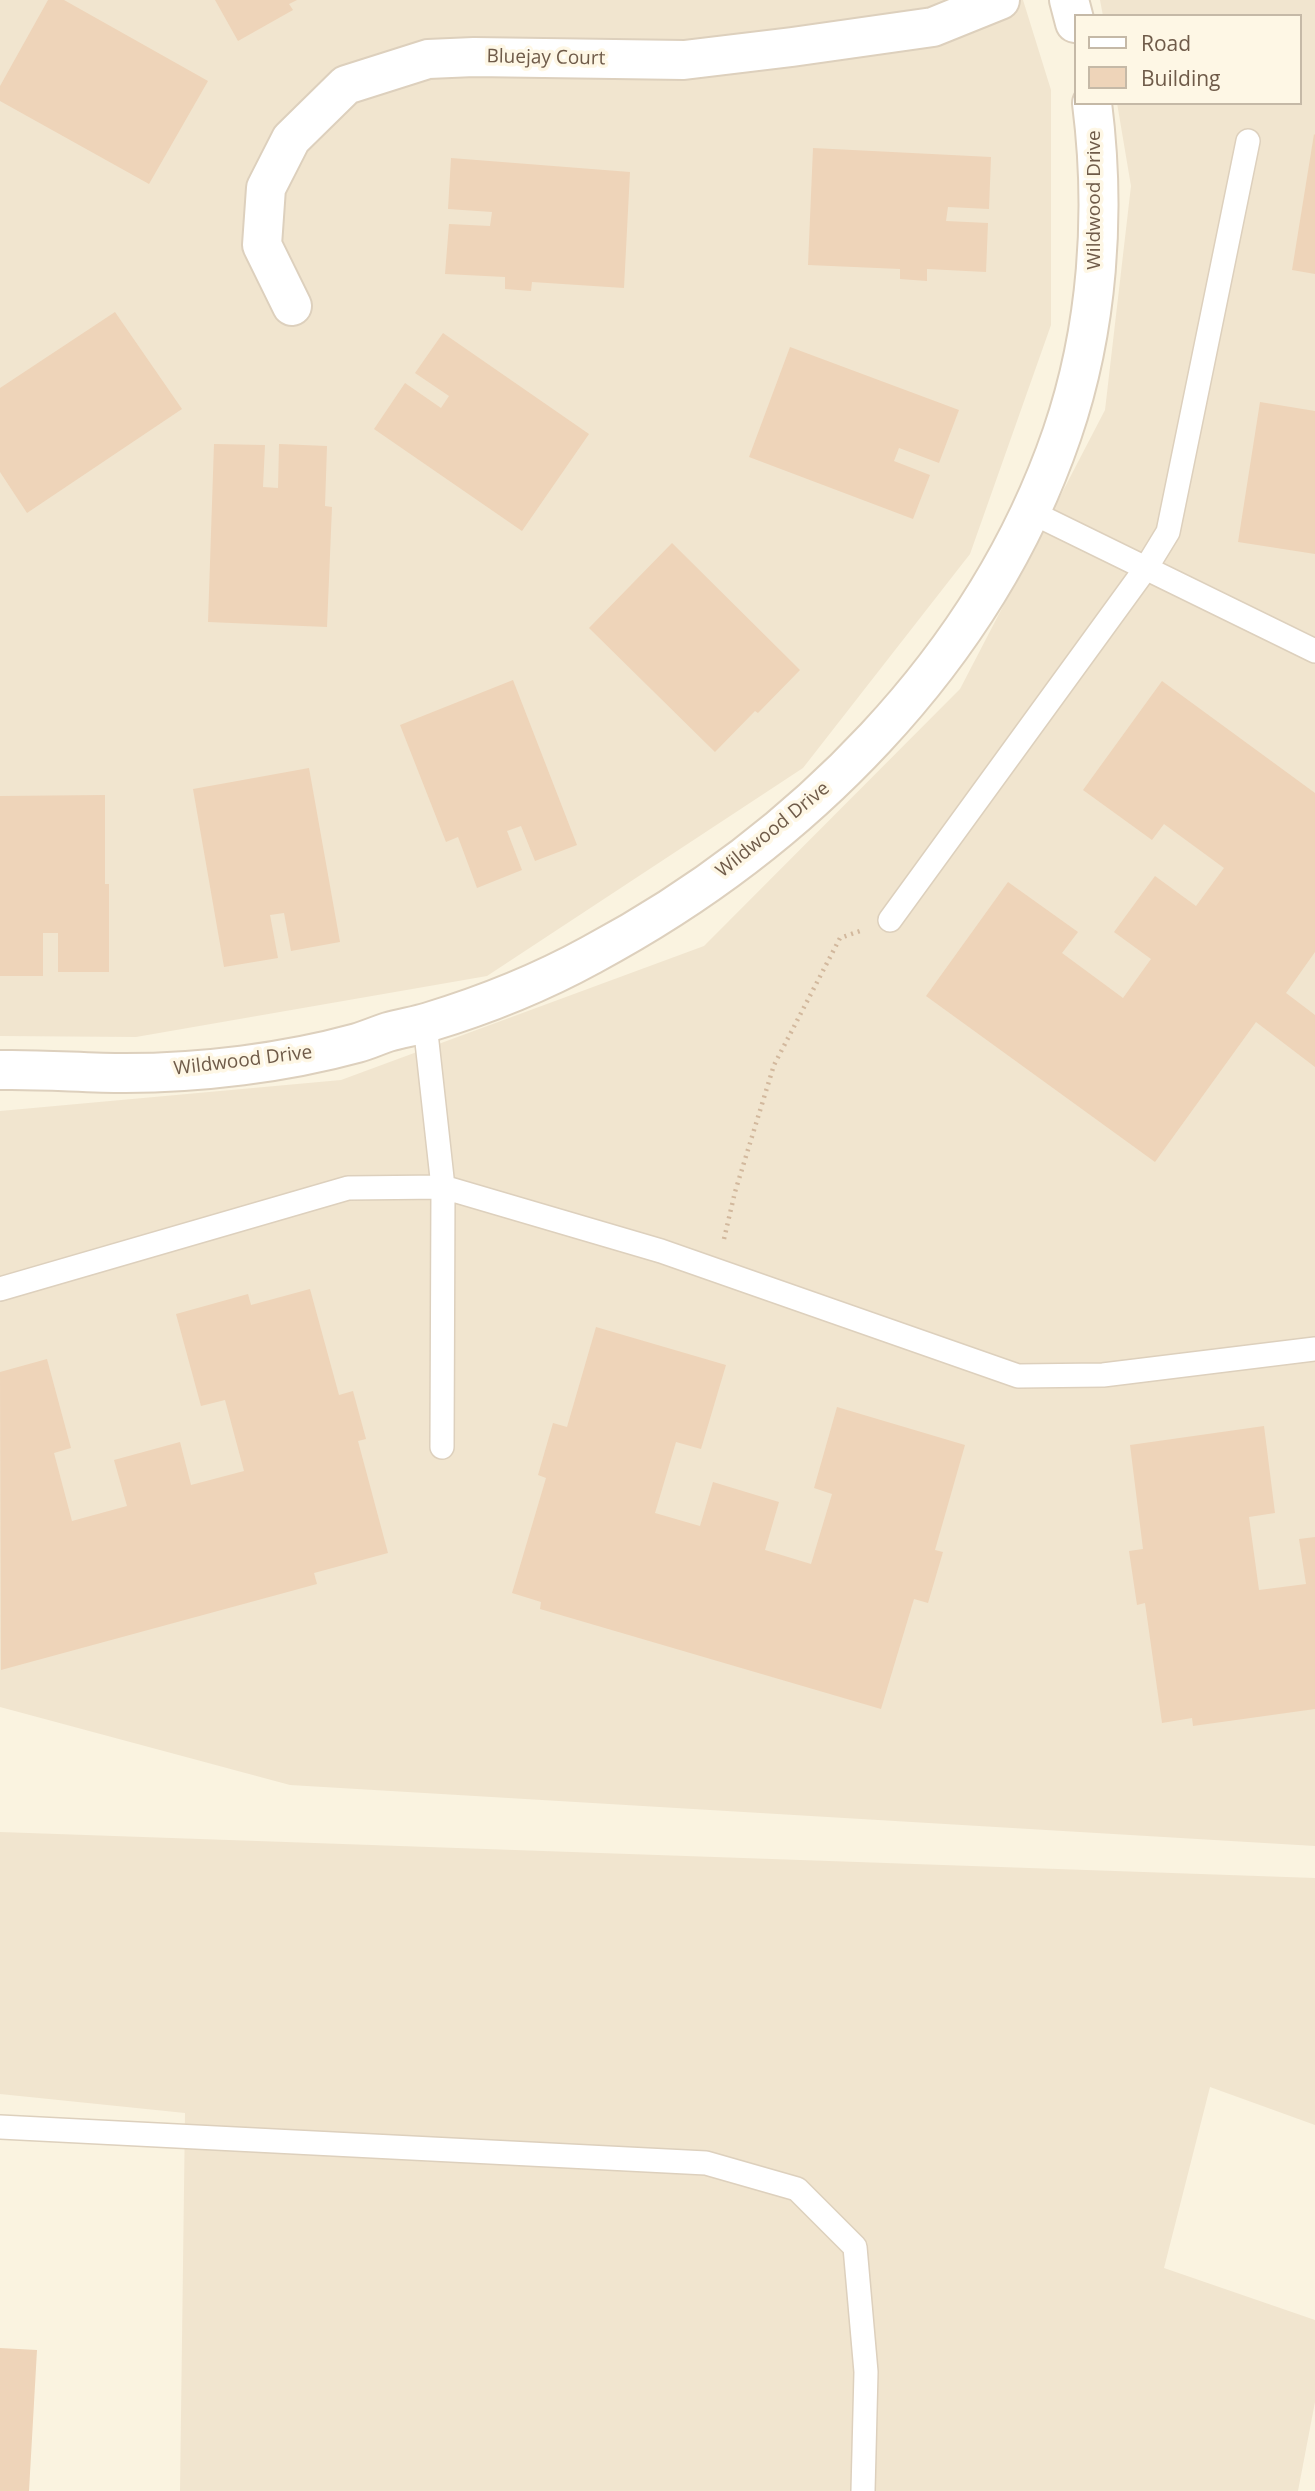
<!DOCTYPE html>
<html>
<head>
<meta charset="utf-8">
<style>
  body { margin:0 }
  #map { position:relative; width:1315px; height:2491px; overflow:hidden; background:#faf3e0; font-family:"Open Sans",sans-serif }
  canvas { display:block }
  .legend { position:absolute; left:1074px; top:14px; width:228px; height:91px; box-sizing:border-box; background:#fef7e5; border:2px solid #c5b9a7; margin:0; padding:9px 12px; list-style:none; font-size:21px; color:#6f5b49 }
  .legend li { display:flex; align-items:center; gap:14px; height:35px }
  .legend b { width:35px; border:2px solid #c5b9a7 }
</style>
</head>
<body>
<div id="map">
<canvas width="1315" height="2491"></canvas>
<ul class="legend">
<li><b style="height:9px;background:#fff"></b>Road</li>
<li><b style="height:19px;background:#eed4b9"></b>Building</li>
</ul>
</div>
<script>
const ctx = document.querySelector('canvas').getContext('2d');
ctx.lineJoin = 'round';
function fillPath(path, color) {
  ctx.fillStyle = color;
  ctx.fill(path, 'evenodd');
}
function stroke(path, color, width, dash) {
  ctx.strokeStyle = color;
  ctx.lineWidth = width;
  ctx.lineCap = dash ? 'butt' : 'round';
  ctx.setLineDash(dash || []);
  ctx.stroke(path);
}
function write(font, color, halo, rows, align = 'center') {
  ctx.font = font + ' "Open Sans",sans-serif';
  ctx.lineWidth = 7;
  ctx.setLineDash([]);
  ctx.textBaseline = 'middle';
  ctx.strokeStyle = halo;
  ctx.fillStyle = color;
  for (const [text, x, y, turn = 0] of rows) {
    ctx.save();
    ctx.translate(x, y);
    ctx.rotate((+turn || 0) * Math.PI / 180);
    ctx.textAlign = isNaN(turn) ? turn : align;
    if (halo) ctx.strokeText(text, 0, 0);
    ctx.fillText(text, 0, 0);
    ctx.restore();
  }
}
fillPath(new Path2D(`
  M 0,0 L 1023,0 L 1051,90 L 1051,325 L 970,554 L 803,768 L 487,976 L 136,1037 L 0,1036 Z
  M 1100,0 L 1315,0 L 1315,1846 L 290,1785 L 0,1707 L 0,1111 L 341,1080 L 704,946 L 960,689 L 1105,410 L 1131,186 L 1117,103 L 1299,103 L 1299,16 L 1103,16 Z
  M 0,1832 L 1315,1878 L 1315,2125 L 1210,2087 L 1164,2268 L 1315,2320 L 1315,2402 L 1298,2491 L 180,2491 L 185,2113 L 0,2094 Z`), '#f1e5cf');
fillPath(new Path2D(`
  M 48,0 L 64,0 L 208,81 L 149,184 L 0,101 L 0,86 Z
  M 215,0 L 297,0 L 289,4 L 293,10 L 238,41 Z
  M 1314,134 L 1315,135 L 1315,274 L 1292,270 Z
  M 813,148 L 991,157 L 989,209 L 948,207 L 946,221 L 988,223 L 986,272 L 927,269 L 927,281 L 900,279 L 900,269 L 808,265 Z
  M 451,158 L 630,172 L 624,288 L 532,282 L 531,291 L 505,289 L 505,277 L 445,274 L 449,224 L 490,226 L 492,212 L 448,209 Z
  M 115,312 L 182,409 L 27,513 L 0,472 L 0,388 Z
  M 443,333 L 589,434 L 522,531 L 374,429 L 405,383 L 441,408 L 449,396 L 415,373 Z
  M 790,347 L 959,410 L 939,463 L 899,448 L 894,461 L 930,475 L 913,519 L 749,457 Z
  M 1260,402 L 1315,411 L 1315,554 L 1238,542 Z
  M 214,444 L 265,445 L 263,487 L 278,488 L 279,444 L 327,446 L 325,506 L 332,507 L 327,627 L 208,622 Z
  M 672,543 L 800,670 L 758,713 L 755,711 L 715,752 L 589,628 Z
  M 513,680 L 577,845 L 535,861 L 521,826 L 507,831 L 522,870 L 477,888 L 458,837 L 446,842 L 400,725 Z
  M 1162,681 L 1315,793 L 1315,952 L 1286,993 L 1315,1015 L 1315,1067 L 1256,1022 L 1155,1162 L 926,996 L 1008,882 L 1078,932 L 1062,953 L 1123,998 L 1151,959 L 1114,932 L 1155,876 L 1196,906 L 1224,868 L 1164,824 L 1152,840 L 1083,790 Z
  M 309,768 L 340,942 L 291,951 L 284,913 L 270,915 L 278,958 L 224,967 L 193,789 Z
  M 105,795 L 105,884 L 109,884 L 109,972 L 58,972 L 58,933 L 43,933 L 43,976 L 0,976 L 0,796 Z
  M 310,1289 L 339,1395 L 353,1391 L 366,1439 L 358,1441 L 388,1553 L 314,1573 L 317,1584 L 1,1670 L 0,1372 L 47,1359 L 71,1448 L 54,1453 L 72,1521 L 127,1506 L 114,1460 L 180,1442 L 191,1485 L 244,1471 L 225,1400 L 201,1406 L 176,1314 L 248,1294 L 251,1305 Z
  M 596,1327 L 726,1365 L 701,1449 L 676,1442 L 655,1513 L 700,1526 L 713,1482 L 779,1502 L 765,1550 L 811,1564 L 832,1494 L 814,1488 L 837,1407 L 965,1445 L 935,1550 L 943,1552 L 928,1603 L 914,1599 L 881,1709 L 540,1609 L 541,1602 L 512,1593 L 546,1478 L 538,1475 L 553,1423 L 567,1427 Z
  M 1264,1426 L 1275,1513 L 1249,1517 L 1259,1590 L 1306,1584 L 1299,1539 L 1315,1537 L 1315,1709 L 1193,1726 L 1192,1718 L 1162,1723 L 1145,1603 L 1137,1605 L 1129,1551 L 1143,1549 L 1130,1445 Z
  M 0,2348 L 37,2350 L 29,2491 L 0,2491 Z`), '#eed4b9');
const service = new Path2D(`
  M 1031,512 L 1315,651
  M 890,920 L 1146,568 L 1168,532 L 1248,141
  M 0,1289 L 348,1188 L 443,1187 L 425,1024
  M 442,1447 L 443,1187 L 661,1251 L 1018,1376 L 1103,1375 L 1315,1349
  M 0,2127 L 706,2163 L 797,2189 L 855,2247 L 866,2372 L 863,2491`);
const minor = new Path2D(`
  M 1069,0 L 1075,23
  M 292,306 L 262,245 L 266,188 L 291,139 L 346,85 L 428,59 L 474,57 L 684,60 L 792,47 L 933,27 L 1000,0
  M 0,1070 C 42,1069 84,1073 125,1073 C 201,1073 284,1063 357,1043 C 368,1040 378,1035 388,1032 C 402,1028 416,1026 429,1022 C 485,1005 540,983 591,955 C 800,843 984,661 1062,434 C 1098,329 1106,213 1092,103`);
stroke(service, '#ddd0bd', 26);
stroke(minor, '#ddd0bd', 42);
stroke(new Path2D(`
  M 724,1239 L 735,1192 L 774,1065 L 840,938 L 863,930`), '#d2b89d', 4.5, [2, 5]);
stroke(service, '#fff', 23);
stroke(minor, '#fff', 38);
write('19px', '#6f5b49', '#fef7e5', [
  ["Bluejay Court",546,58,1],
  ["Wildwood Drive",1095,200,-90],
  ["Wildwood Drive",773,830,-39],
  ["Wildwood Drive",243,1061,-7]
]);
</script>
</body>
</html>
